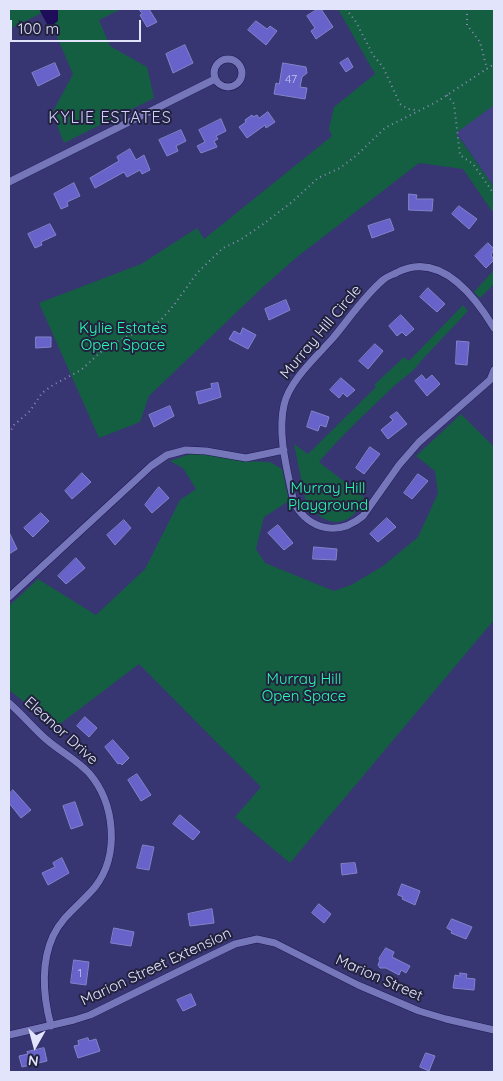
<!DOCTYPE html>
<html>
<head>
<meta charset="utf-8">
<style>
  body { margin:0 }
  #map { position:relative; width:503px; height:1081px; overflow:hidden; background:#383573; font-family:Quicksand,sans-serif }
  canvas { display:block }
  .frame { position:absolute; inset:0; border:10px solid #e2e4fb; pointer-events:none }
  .north { position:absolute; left:10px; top:1021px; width:50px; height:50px; -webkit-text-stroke:4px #22223e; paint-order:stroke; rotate:187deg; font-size:14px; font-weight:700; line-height:20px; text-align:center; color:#e2e4fb }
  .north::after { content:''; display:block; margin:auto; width:18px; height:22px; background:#e2e4fb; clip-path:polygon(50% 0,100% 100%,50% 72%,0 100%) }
  .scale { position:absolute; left:10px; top:20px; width:131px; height:22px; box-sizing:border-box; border:2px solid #e2e4fb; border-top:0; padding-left:6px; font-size:15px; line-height:18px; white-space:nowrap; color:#e2e4fb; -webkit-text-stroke:4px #22223e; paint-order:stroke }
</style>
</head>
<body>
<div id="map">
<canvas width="503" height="1081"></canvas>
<div class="frame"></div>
<div class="north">N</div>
<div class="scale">100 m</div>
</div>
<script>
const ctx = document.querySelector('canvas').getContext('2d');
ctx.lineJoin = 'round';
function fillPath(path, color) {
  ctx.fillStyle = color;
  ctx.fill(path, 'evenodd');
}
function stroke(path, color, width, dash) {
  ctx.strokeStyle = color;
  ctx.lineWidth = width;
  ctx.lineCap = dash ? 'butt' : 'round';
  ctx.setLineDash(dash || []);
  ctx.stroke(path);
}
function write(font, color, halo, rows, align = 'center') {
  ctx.font = font + ' Quicksand,sans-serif';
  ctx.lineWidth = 4;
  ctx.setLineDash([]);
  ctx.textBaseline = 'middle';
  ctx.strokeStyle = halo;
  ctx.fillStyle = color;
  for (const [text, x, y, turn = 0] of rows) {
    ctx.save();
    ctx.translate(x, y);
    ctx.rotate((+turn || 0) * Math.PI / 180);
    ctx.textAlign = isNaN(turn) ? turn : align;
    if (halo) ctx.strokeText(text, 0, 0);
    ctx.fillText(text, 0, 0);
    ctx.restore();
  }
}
fillPath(new Path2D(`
  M 494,105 L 494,187 L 456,132 Z`), '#413f83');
fillPath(new Path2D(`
  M 9,9 L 121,9 L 99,20 L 110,46 L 147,67 L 154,98 L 64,143 L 52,113 L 73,74 L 46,11 L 9,29 Z
  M 338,9 L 494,9 L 494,105 L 456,133 L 494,187 L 494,214 L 463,169 L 419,163 L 297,257 L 264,286 L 149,396 L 140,422 L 99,438 L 39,303 L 141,264 L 197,228 L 204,239 L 332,136 L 329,129 L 334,107 L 375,74 Z
  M 494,270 L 494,284 L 480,298 L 474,292 Z
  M 463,305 L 468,311 L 420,362 C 413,373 401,379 392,388 C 367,412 341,436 319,462 L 364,497 C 361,502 358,509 354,514 C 336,532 313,516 305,498 L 294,444 L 308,454 L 376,387 L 374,385 L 404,357 L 409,361 Z
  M 461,414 L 494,447 L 494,620 L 290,863 L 235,817 L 261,787 L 139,664 L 56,727 L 9,690 L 9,606 L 38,579 L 96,615 L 145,569 L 180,500 L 196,489 L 183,468 L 170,461 L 190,454 L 211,454 L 240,461 L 270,462 L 282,469 L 289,501 L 264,517 L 256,549 L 265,563 L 334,591 L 351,585 L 383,566 L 418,537 L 438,493 L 435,471 L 416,456 Z`), '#145f41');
fillPath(new Path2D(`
  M 39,9 L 58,9 L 58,21 L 53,25 L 47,24 Z`), '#1e0e5a');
const building = new Path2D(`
  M 139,9 L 149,9 L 157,22 L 147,27 L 140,15 L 142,14 Z
  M 318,9 L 321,9 L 333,27 L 316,39 L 311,31 L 315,28 L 307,16 Z
  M 256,21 L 267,29 L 270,26 L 277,31 L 266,45 L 248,30 Z
  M 185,45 L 193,63 L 173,73 L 166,54 Z
  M 348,58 L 353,67 L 346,72 L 340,63 Z
  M 55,63 L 60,75 L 38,86 L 32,73 Z
  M 283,63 L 306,67 L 307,73 L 302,77 L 300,87 L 307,88 L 305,99 L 274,94 L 276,83 L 279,84 Z
  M 268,112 L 275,122 L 266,128 L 265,125 L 247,138 L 239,127 L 246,122 L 245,120 L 252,115 L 253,117 L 257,115 L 259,118 Z
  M 221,119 L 226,131 L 216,136 L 218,139 L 214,141 L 217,147 L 201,153 L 197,146 L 205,142 L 199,130 Z
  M 181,130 L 186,141 L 176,146 L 178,151 L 167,156 L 159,140 Z
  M 130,149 L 136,160 L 144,155 L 150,170 L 142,174 L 140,170 L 127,177 L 124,172 L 95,188 L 90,178 L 119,161 L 117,157 Z
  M 74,183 L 80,196 L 67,202 L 68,206 L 61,209 L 54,194 Z
  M 409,194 L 417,195 L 416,199 L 433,199 L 432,211 L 409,210 Z
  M 459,206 L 477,219 L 469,229 L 452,214 Z
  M 390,219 L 394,230 L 372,238 L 368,226 Z
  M 50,224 L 56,235 L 41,242 L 42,245 L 35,248 L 28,234 Z
  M 488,243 L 494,249 L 491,255 L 494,260 L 486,268 L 475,256 Z
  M 428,288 L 445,304 L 437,312 L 420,297 Z
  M 286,300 L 290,310 L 269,320 L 265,309 Z
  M 401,315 L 414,329 L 406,336 L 402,332 L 397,336 L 389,326 Z
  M 243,328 L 256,335 L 248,349 L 229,339 L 234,331 L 240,334 Z
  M 36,337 L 51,337 L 51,347 L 36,348 Z
  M 457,341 L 469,342 L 467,365 L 456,364 Z
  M 375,344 L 383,351 L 368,369 L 359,361 Z
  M 422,375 L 426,380 L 432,375 L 440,384 L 427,396 L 415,381 Z
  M 341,378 L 355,390 L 347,397 L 343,393 L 339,398 L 330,390 Z
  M 218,383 L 221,397 L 199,404 L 196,392 L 212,388 L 211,384 Z
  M 170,406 L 174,416 L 154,427 L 149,415 Z
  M 312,411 L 329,417 L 326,427 L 320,425 L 318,431 L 307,427 Z
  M 397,412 L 407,424 L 388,439 L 381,430 L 393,420 L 390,417 Z
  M 370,447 L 380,454 L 364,474 L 356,468 Z
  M 82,473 L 91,482 L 72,499 L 65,491 Z
  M 418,474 L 428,481 L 412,499 L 404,493 Z
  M 159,487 L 169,498 L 152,513 L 145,505 Z
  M 41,513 L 49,521 L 33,537 L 24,528 Z
  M 387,518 L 396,527 L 378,542 L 370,534 Z
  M 124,520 L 131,528 L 115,545 L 107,535 Z
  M 278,525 L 293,543 L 284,550 L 268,533 Z
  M 9,532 L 17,549 L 9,554 Z
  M 314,547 L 337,549 L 336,560 L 313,559 Z
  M 76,558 L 85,568 L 66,584 L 58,576 Z
  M 85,717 L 97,728 L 89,737 L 77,726 Z
  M 113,740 L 129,758 L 122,765 L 120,763 L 118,764 L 105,747 Z
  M 137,774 L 151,795 L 141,801 L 128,780 Z
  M 13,790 L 31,810 L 21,818 L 9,803 L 9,794 Z
  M 75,802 L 83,825 L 71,829 L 63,806 Z
  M 180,815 L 200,832 L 193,840 L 173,824 Z
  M 143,845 L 154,847 L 149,870 L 137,868 Z
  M 62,858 L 69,873 L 48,885 L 42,873 L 55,867 L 53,863 Z
  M 355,863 L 357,873 L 342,875 L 341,864 Z
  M 402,884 L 420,891 L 415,905 L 402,899 L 403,897 L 398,895 Z
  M 319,904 L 331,914 L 324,923 L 312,913 Z
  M 212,909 L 214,923 L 190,926 L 188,914 Z
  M 452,919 L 472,927 L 466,939 L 451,933 L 452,931 L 447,928 Z
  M 114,928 L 134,932 L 131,946 L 111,943 Z
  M 386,948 L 394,952 L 392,957 L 410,966 L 406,973 L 401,970 L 399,975 L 386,968 L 380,968 L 378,965 L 380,960 L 379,959 Z
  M 74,960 L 89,962 L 86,985 L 71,983 Z
  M 460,973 L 467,974 L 466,978 L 475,979 L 474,990 L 453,988 L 455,975 L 460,976 Z
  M 191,994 L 196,1005 L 183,1011 L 177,1000 Z
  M 88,1038 L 89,1041 L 96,1039 L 100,1051 L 78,1058 L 74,1046 L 79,1045 L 78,1041 Z
  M 44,1048 L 47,1061 L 22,1067 L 19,1056 L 28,1054 L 27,1052 Z
  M 426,1053 L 435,1056 L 429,1071 L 420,1067 Z`);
fillPath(building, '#6763cb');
stroke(building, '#8284c8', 1);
const street = new Path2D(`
  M214 73a14 14 0 1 1 28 0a14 14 0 1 1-28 0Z
  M 9,182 L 215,79
  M 494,328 C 474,295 439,250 396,273 C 392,275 386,277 383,280 C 365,295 348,320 333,338 C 317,356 289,381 284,405 C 277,436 288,473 294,503 C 310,531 339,536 363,516 L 399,465 L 419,442 L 490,380 L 494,370
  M 9,597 L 151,466 L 167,455 L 186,450 L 206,451 L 246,458 L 284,450
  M 9,703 C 23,715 34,729 47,740 C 61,752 77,760 89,773 C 115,803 120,855 95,887 C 81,904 63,915 53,936 C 40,965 43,996 51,1026
  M 9,1035 L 74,1020 L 90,1015 L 206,958 L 235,944 L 257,939 L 275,943 L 358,985 L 419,1011 L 446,1019 L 494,1030`);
stroke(street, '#211a55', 8);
stroke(new Path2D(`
  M 346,9 L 356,22 L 373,55 L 383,67 L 400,104 L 408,109 L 416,110
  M 467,9 L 467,25 L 480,42 L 487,69
  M 447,95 L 454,104 L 460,155 L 473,164 L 494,194
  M 9,434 L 14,425 L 30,411 L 42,393 L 53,385 L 81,370 L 103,350 L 118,341 L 160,321 L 174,305 L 197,273 L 223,248 L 240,240 L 262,225 L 292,202 L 318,178 L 340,168 L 357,155 L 385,128 L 438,101 L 494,64`), '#8b8bb5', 2, [1, 4]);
stroke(street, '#7677bb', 7);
write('12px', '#c3c4ef', null, [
  ["47",291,79],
  ["1",80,973]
]);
write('15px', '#28fcb1', '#22223e', [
  ["Kylie Estates",123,328],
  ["Open Space",123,345],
  ["Murray Hill",328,488],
  ["Playground",328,505],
  ["Murray Hill",304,679],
  ["Open Space",304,696]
]);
write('15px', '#e2e4fb', '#22223e', [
  ["Murray Hill Circle",321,332,-50],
  ["Eleanor Drive",61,731,42],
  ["Marion Street Extension",156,967,-25],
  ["Marion Street",379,978,24]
]);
ctx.letterSpacing = '1px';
write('16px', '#cccffc', '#22223e', [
  ["KYLIE ESTATES",110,118]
]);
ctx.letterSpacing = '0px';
</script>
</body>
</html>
